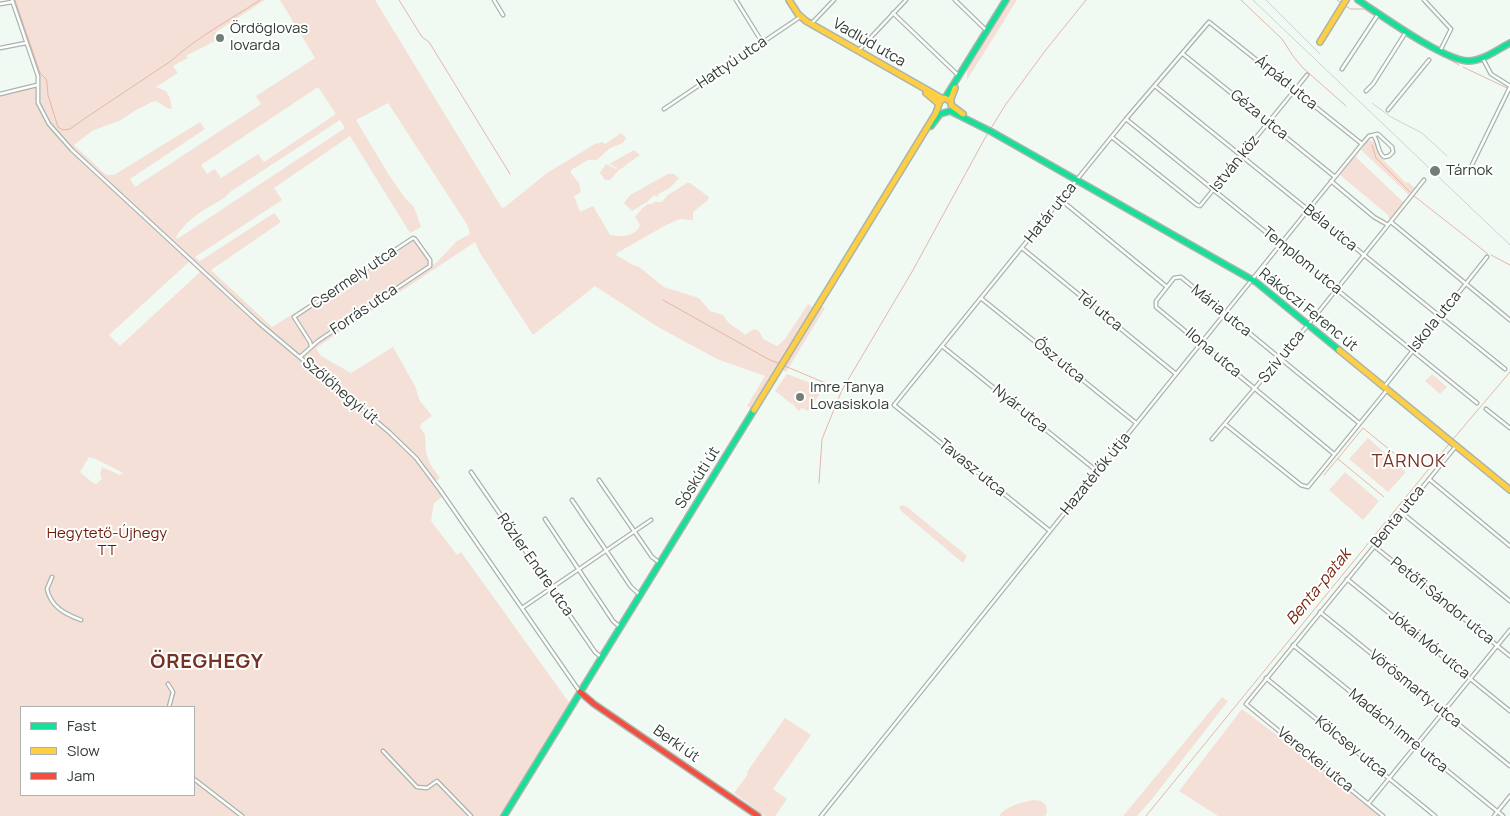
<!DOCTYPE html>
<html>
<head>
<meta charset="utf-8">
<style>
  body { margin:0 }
  #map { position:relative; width:1510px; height:816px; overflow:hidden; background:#f0faf3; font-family:Manrope,sans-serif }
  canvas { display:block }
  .legend { position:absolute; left:20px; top:706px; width:175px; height:90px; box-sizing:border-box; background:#fff; border:1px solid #adb1af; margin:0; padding:6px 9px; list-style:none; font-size:15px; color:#323c36 }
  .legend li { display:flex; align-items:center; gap:10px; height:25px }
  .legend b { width:25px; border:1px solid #adb1af }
</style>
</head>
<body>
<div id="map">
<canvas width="1510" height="816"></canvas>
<ul class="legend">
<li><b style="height:6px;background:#16e098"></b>Fast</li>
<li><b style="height:6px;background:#ffcf43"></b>Slow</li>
<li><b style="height:6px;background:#f24e42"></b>Jam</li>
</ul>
</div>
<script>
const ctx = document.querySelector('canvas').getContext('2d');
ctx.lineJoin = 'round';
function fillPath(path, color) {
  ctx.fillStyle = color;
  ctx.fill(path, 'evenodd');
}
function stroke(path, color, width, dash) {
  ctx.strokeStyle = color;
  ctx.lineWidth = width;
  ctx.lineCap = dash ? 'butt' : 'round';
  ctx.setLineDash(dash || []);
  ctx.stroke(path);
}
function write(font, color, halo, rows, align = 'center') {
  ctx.font = font + ' Manrope,sans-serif';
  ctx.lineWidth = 4;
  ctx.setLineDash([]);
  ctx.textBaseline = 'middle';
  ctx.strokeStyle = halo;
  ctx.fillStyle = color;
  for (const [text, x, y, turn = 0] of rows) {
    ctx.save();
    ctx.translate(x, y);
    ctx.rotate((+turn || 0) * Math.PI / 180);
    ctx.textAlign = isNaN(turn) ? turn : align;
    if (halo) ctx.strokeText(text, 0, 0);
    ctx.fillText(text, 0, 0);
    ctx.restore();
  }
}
fillPath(new Path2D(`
  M 13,0 L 265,0 L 216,32 L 218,38 L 215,41 L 186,56 L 188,58 L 173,66 L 178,73 L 156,87 L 166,91 L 170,98 L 172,109 L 167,108 L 156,101 L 152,102 L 136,110 L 121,120 L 92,131 L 74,145 L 105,174 L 108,175 L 114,175 L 200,122 L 205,129 L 130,179 L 135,187 L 261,104 L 256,96 L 315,58 L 280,0 L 375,0 L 502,208 L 505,207 L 547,173 L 595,144 L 602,142 L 605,144 L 621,133 L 626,138 L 623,143 L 610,148 L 597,160 L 588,160 L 571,170 L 571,173 L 579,183 L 581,192 L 574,196 L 580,212 L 593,206 L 610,235 C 621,237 636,237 640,225 L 635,217 C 640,211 646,202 653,204 L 653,202 L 662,202 L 668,195 L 687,183 L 690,183 L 709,197 L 708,200 L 693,212 L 693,220 L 680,219 L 666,225 L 617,253 L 616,255 L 631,264 L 639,267 L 664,287 L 699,298 L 710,311 L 723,315 C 728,325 738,328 745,335 L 754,329 L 759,331 L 763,339 L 777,346 L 785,339 L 808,304 L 818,311 L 821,306 L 825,308 L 786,372 L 777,367 L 751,408 L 747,406 L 765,376 L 717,359 L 658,327 L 595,286 L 533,335 L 480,253 L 475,242 L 316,348 L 321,356 L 351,373 L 393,347 L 415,386 L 420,401 L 432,416 L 422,423 L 420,427 L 425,435 L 426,452 L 430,464 L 440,478 L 433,483 L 443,496 L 434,503 L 431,521 L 457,555 L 461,552 L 568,701 L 574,705 L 506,816 L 0,816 L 0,95 L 38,87 L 38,78 ZM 318,87 L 336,114 L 264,162 L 258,154 L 221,178 L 215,169 L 207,174 L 201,165 ZM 388,103 L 468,226 L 470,234 L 457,241 L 434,265 L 415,238 L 272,327 L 211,270 L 281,222 L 274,213 L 200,261 L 195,257 L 282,200 L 274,188 L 350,136 L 410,233 L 421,227 L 414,207 L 405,198 L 389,175 L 356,120 ZM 340,120 L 345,128 L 177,239 L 176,237 C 185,222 199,212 214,204 C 221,200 225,198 230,192 ZM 189,262 L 200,272 L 120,346 L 109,335 ZM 89,457 L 96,459 L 123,473 L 120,475 L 102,467 L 100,474 L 102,479 L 96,484 L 93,483 L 80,472 ZM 21,707 L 194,707 L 194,795 L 21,795 Z
  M 1010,0 L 1017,0 L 967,80 L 967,70 Z
  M 1370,140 L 1376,142 L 1380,157 L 1406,183 L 1408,182 L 1415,188 L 1409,195 L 1361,150 L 1367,142 Z
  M 634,150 L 640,155 L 627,164 L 624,167 L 620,169 L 610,180 L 605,180 L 600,173 L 606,164 L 616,169 L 617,168 L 609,164 Z
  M 1357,156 L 1357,158 L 1402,201 L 1405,201 L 1389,220 L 1388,215 L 1340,175 L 1354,157 Z
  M 668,174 L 674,174 L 679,178 L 670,188 L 658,194 L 659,197 L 654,195 L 647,202 L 632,211 L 624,203 L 630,195 Z
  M 787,374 L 824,388 L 808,411 L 802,408 L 799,411 L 794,406 L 793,403 L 792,404 L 775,391 Z
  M 1432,374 L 1447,387 L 1440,394 L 1425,381 Z
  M 1368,438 L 1406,472 L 1388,492 L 1349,459 Z
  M 1345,472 L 1379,501 L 1363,520 L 1329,490 Z
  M 902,505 L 907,507 L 967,556 L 963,563 L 901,511 L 899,507 Z
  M 1222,697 L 1228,701 L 1152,799 L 1137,816 L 1123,816 Z
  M 1242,709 L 1385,816 L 1218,816 L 1179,791 Z
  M 785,718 L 811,735 L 773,789 L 787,799 L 775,816 L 765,816 L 734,793 L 748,774 L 747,772 Z
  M 1034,800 L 1041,801 L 1046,805 L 1047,813 L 1045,816 L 999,816 C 1007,805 1021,803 1034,800 Z`), '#f4e0d6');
stroke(new Path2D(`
  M 15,0 L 40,73 L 46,79 L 47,83 L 48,95 L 58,127 L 63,130 L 70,129 L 84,119 L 171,61 C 197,37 230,20 260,0
  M 399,0 L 422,37 L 429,42 L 510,174
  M 1241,0 L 1282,39 L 1293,56 L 1303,68 L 1346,106
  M 1337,0 L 1342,3
  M 1345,6 L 1351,9 L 1364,9 L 1375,16
  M 1378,17 L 1404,34
  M 1406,35 L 1459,65
  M 1463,67 L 1507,88
  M 1372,145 L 1376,158 L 1410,192
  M 1414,196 L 1488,254
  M 1491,255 L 1510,265
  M 663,300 L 768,359 L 842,390
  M 1338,459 L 1384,497
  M 1335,462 L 1363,428 L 1412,468
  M 1324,475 L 1334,463
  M 819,483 L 822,439 L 842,390 L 913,270 L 985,138 L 1006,104 L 1045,51 L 1086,0
  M 1146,816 L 1454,438 L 1510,372`), '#e6b5a7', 1);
const street = new Path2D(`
  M 12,0 L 38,76 L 38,103 L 49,124 L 72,150 L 259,323 L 389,432 L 416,458 L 440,490 L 580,692
  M 494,0 L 503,15
  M 736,0 L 762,42
  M 955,0 L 987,31
  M 1424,0 L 1451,29 L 1440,51
  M 0,4 L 12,2
  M 893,13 L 959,76
  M 811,24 L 834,0
  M 0,48 L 26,43
  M 858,51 L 906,0
  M 1183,54 L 1335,177
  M 1482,57 L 1491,74 L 1510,86
  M 1342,69 L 1379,13
  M 1155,86 L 1505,369
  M 1366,91 L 1373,84 L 1406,32
  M 0,94 L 37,85
  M 664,109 L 800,17
  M 1388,110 L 1429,60
  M 1126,119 L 1477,403
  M 1378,134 L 1392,147 L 1393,152 L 1389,156 L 1384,157 C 1377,152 1379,141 1373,135 Z
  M 1113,138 L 1197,205 L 1200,206 L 1307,75
  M 1469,171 L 1510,87
  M 1331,181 L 1374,217 L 1388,225
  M 1061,200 L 1167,287 L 1174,278 L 1181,277 L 1359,423
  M 1391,222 L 1510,320
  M 1022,248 L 1176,374
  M 1167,287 L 1156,301 L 1156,307 L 1334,454
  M 982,299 L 1136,423
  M 942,346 L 1098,472
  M 300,357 L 318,341 L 430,266 L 430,260 L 415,239 L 413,238 L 294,317 L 310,342 L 311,346
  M 1384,387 L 1487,257
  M 1486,409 L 1510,428
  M 1225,424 L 1301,485 L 1308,487 L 1387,390
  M 1212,439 L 1308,325 L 1424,180
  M 471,472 L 595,652 L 601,657
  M 1429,479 L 1510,546
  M 599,480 L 652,557 L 660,563
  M 572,500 L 631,587 L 640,595
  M 1401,512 L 1510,601
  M 545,519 L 613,621 L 620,627
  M 1050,531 L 894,405 L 1126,119 L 1209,22 L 1362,144
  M 1374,546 L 1510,656
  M 52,577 L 47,589 C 51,607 65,614 81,620
  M 1347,579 L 1510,711
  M 522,608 L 651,520
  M 1320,612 L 1510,766
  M 1293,645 L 1503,816
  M 1266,678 L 1435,816
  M 168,684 L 173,692 L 169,707
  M 383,751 L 417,787 L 427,788 L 437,781 L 471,816
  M 194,779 L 242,816
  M 1369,803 L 1510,630
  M 821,816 L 1308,210 L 1362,144 L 1369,136 L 1373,135
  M 1383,816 L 1246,704 L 1456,446
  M 1494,816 L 1510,796`);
const fast = new Path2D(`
  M 1358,0 C 1381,15 1443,60 1468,61 C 1483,61 1498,49 1510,43
  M 945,98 L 1006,0
  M 931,126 L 940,114 L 950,111 L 992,132 L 1256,282 L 1339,350
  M 504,816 L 754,410`);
const slow = new Path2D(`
  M 789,0 L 798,14 L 806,21 L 943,99
  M 1320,42 L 1346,0
  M 955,88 L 951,99 L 951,105 L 963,114
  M 926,93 L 939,104
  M 1339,350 L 1510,490
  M 754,410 L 936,113 L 940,101 L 945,98 L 951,102`);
const jam = new Path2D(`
  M 580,692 L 594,704 L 758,816`);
stroke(street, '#aab3ad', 5);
stroke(fast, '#aab3ad', 8);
stroke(slow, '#aab3ad', 8);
stroke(jam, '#aab3ad', 8);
stroke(street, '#fdfefd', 2.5);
stroke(fast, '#16e098', 5);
stroke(slow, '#ffcf43', 5);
stroke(jam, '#f24e42', 5);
stroke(new Path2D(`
  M 1253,0 L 1510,245
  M 1266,0 L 1320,54
  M 1372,103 L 1391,117 L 1422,133 L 1447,156`), '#cfd2d0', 1);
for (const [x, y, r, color] of [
  [220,38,5,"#747e78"],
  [1435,171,6,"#747e78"],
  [800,397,5,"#747e78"]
]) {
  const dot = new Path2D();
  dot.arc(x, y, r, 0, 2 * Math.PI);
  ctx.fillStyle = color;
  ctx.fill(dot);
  stroke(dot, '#fff', 2);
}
write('15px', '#323c36', '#fff', [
  ["Ördöglovas",230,29],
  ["lovarda",230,46],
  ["Tárnok",1446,171],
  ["Imre Tanya",810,388],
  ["Lovasiskola",810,405]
], 'left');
write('15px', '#323c36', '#fff', [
  ["Vadlúd utca",869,43,30],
  ["Hattyú utca",732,63,-34],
  ["Árpád utca",1286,83,39],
  ["Géza utca",1259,115,39],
  ["István köz",1235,164,-51],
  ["Határ utca",1051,213,-51],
  ["Béla utca",1330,228,39],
  ["Templom utca",1302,261,39],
  ["Csermely utca",354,278,-34],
  ["Forrás utca",364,310,-34],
  ["Rákóczi Ferenc út",1308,310,39],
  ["Tél utca",1099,311,39],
  ["Mária utca",1221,311,39],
  ["Iskola utca",1435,322,-51],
  ["Ilona utca",1213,353,40],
  ["Szív utca",1282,357,-51],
  ["Ősz utca",1059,361,39],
  ["Szőlőhegyi út",340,391,40],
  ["Nyár utca",1020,409,39],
  ["Tavasz utca",972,468,39],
  ["Hazatérők útja",1096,474,-51],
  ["Sóskúti út",698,478,-58],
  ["Benta utca",1398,517,-51],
  ["Rőzler Endre utca",535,565,55],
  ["Petőfi Sándor utca",1442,601,39],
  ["Jókai Mór utca",1429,645,39],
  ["Vörösmarty utca",1415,689,39],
  ["Madách Imre utca",1398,731,39],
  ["Berki út",676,744,35],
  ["Kölcsey utca",1351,747,39],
  ["Vereckei utca",1315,760,39]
]);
write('15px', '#6f1b05', '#fff', [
  ["Hegytető-Újhegy",107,534],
  ["TT",107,551]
]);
write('italic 16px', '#792510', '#fff', [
  ["Benta-patak",1319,587,-51]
]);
ctx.letterSpacing = '1px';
write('18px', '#753121', '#fff', [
  ["TÁRNOK",1409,462]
]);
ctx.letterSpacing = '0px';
ctx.letterSpacing = '1px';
write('bold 20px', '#753121', '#fff', [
  ["ÖREGHEGY",207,662]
]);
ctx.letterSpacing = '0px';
</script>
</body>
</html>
